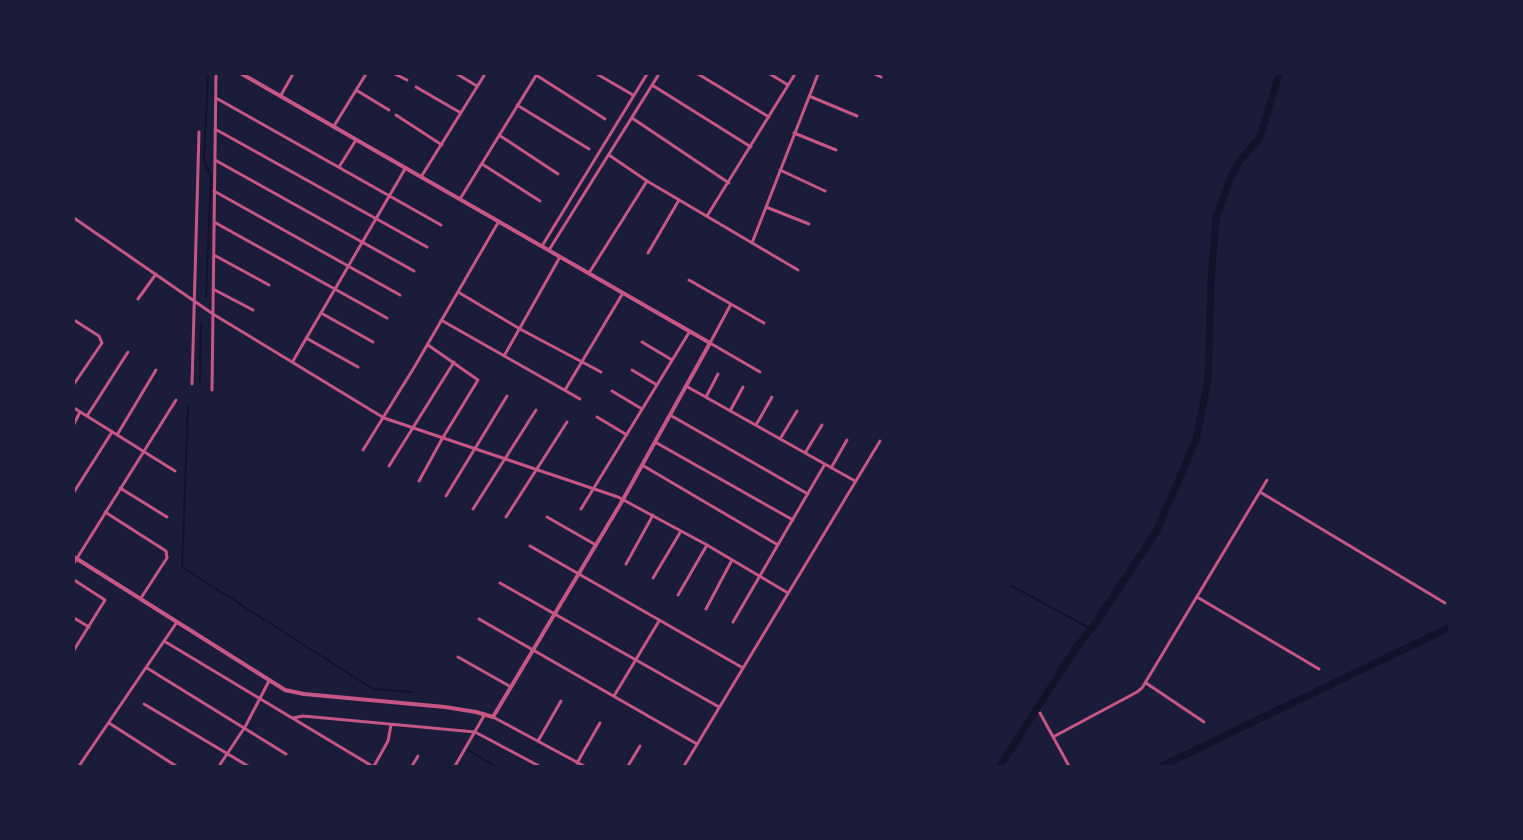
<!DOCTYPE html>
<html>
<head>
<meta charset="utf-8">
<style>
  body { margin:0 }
  #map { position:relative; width:1523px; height:840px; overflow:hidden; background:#1b1b3a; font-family:"Crimson Pro",serif }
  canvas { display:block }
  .frame { position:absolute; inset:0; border:75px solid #1b1b3a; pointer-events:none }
</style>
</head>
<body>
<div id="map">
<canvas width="1523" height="840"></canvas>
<div class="frame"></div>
</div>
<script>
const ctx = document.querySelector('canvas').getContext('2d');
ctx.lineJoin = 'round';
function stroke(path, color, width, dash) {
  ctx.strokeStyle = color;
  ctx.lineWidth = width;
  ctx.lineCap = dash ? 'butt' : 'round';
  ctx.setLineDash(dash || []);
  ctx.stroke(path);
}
stroke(new Path2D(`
  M 206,297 L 211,176 L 204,161 L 208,74
  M 200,381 L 201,323
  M 188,407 L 182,567 L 373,689 L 413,692
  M 1012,586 L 1091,629
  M 468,750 L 495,766`), '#12122b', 2);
stroke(new Path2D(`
  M 1000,766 L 1074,651 L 1097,621 L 1156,532 L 1196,440 L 1208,380 L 1211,282 L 1216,218 L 1231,176 L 1239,162 L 1260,137 L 1279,74
  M 1162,766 L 1450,627`), '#12122b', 7);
stroke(new Path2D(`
  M 395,74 L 407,80
  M 457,74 L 477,86
  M 597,74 L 633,95
  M 698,74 L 769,117
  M 770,74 L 788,85
  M 875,74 L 881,77
  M 536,75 L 605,119
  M 652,85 L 751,147
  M 416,87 L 461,113
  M 356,90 L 389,110
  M 281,95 L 293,74
  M 809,96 L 857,116
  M 216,98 L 441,225
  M 517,105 L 589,149
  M 396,115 L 442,145
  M 632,118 L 729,183
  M 334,126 L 366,74
  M 215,129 L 427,247
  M 794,133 L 836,150
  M 499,135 L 558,174
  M 609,155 L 647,181 L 798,270
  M 215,160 L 414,271
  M 482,164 L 540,201
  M 339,167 L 356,140
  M 780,170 L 825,191
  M 421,177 L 485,74
  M 214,191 L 400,295
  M 460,199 L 537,74
  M 766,207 L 809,224
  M 707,216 L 795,74
  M 74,218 L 213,314 L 384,418 L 618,497 L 707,545 L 788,593
  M 214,222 L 387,318
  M 752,243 L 818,74
  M 542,246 L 647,74
  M 549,250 L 659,74
  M 648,253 L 679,200
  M 214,255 L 269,285
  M 589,273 L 647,181
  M 689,280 L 764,323
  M 213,289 L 253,310
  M 458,292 L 520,329 L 601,372
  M 138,299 L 156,274
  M 731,304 L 710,343 L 760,372
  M 321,313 L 373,342
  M 74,320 L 99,336 L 102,343 L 74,384
  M 441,320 L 580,399
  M 306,338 L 358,367
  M 642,342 L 672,360
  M 504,356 L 560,257
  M 293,361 L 405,169
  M 632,370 L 657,385
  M 192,384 L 199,132
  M 686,386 L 855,481
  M 212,390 L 216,74
  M 565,390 L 623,293
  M 612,391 L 642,409
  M 706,397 L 718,374
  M 74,408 L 175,471
  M 730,411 L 743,387
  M 670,415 L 808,494
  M 87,416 L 128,352
  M 597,417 L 627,435
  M 74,424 L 80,412
  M 756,425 L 772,397
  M 117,435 L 156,370
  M 780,439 L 797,411
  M 655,442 L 793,520
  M 363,450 L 415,366 L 499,221
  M 805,453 L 822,425
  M 642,465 L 778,545
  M 389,466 L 454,362
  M 831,468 L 847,440
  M 419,481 L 442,439 L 478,380 L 428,345
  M 120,488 L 167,517
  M 74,492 L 112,432
  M 1260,492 L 1445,603
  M 446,496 L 507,396
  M 473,509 L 536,410
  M 581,509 L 690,331
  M 105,512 L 166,551 L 167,558 L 141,598
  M 506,517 L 567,422
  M 547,517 L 596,545
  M 530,546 L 743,668
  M 74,563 L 176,400
  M 626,564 L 653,515
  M 653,578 L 681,531
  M 74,580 L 105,600 L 74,650
  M 500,583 L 719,707
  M 678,595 L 707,545
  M 1197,597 L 1319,669
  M 706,609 L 732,560
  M 74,618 L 89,627
  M 479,619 L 697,744
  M 733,622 L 825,464
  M 164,641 L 372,766
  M 458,657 L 511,687
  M 147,668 L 286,754
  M 1146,683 L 1204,722
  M 614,696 L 659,621
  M 144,704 L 248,766
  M 1040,713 L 1069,766
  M 493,717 L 584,766
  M 293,718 L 303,716 L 475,732 L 539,766
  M 109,723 L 176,766
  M 1053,737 L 1137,692 L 1142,688 L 1267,480
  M 538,741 L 561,701
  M 577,763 L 600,723
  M 79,766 L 177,622
  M 219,766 L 245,727 L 269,681
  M 374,766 L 388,741 L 391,725
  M 412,766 L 418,756
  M 455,766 L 485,714
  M 628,766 L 640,746
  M 684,766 L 880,441`), '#c65784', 3);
stroke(new Path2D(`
  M 74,557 L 285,690 L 304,694 L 445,707 L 476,712 L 493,717 L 621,503 L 710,343 L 242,74`), '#c65784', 4);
</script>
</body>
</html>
